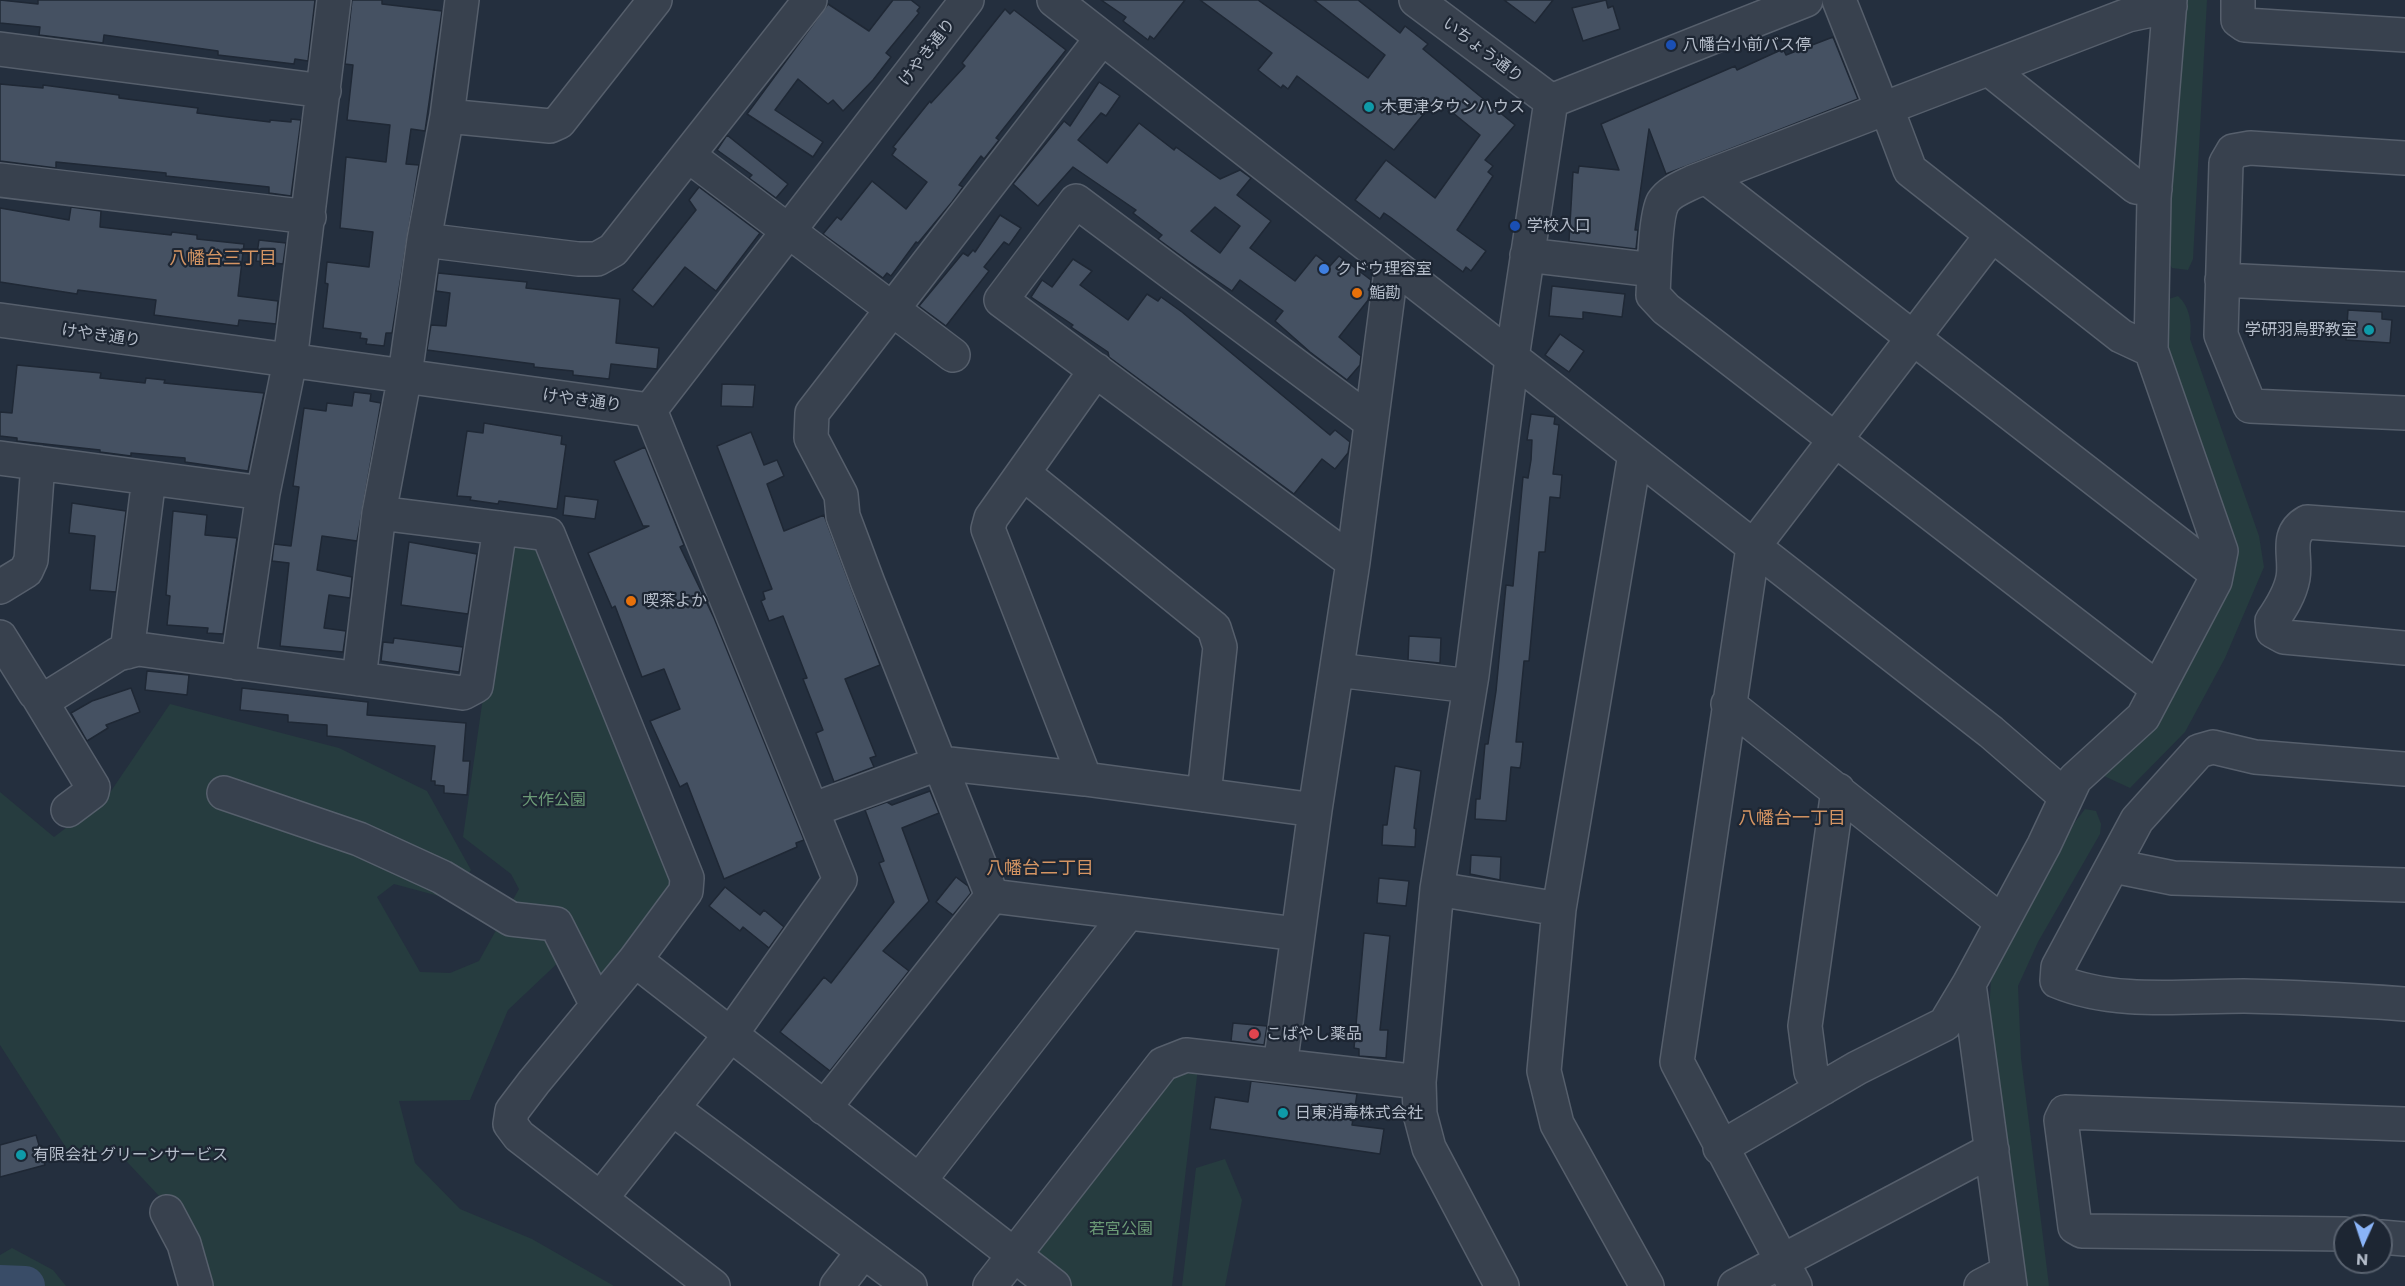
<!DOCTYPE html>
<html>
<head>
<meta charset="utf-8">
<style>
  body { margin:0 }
  #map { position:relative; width:2405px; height:1286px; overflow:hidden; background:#242f3e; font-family:Commissioner,sans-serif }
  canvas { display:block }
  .north { position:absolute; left:2333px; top:1214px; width:60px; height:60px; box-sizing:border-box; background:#1d2633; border:2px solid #59626f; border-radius:50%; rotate:183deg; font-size:16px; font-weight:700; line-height:24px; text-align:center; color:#b4bcc9 }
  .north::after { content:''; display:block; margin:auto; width:21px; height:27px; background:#8ab4f8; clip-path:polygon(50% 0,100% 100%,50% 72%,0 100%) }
</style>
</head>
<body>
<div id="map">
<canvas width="2405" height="1286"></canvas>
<div class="north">N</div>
</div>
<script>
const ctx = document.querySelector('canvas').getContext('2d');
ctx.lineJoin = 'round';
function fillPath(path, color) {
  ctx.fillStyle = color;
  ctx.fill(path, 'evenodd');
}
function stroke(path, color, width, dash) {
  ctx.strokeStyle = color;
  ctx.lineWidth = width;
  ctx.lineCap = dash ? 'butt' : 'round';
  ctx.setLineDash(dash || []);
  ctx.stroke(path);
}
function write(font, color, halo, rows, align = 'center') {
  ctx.font = font + ' Commissioner,"Noto Sans JP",sans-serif';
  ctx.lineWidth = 4.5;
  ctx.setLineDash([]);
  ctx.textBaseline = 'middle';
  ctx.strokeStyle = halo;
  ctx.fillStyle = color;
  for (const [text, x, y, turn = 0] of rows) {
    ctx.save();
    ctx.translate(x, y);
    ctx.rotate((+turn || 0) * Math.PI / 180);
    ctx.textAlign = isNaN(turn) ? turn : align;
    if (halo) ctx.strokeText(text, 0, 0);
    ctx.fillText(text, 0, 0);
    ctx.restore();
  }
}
fillPath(new Path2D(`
  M 2184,0 L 2207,0 L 2193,259 L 2188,270 L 2172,268 L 2167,260 Z
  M 2178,296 C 2190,307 2192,323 2190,339 L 2259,536 L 2264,567 L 2225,658 L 2185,732 L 2130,788 L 2104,776 L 2161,717 L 2227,586 L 2238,555 L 2164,338 L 2165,311 L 2169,299 Z
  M 519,541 L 535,541 L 683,877 L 603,987 L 582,940 L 508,1010 L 470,1100 L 399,1101 L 415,1163 L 460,1209 L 532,1239 L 614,1286 L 205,1286 L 192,1231 L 114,1148 L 74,1160 L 0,1045 L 0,792 L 54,837 L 107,797 L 170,704 L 339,748 L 427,791 L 471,870 L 450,899 L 394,884 L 377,897 L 420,972 L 450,973 L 479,961 L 519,889 L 511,874 L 463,837 L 504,551 Z
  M 2085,809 L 2096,811 L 2101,824 L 2100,834 L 2038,942 L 2018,986 L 2021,1058 L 2049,1286 L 2025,1286 L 1989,1014 L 1991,979 L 2075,822 Z
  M 1198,1068 L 1172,1286 L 1072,1286 L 1036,1257 L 1037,1242 L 1170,1073 Z
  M 1225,1159 L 1242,1200 L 1225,1286 L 1182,1286 L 1196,1168 Z
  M 12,1248 L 53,1270 L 66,1286 L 0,1286 L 0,1255 Z`), '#263c3f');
stroke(new Path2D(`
  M 0,1285 L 25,1286`), '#394c67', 40);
const building = new Path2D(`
  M 0,0 L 38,4 L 38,0 L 315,0 L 308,61 L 295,59 L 294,64 L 218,55 L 218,51 L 104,35 L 103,43 L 39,35 L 40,27 L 0,23 Z
  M 352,0 L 382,0 L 382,4 L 442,11 L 425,131 L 411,129 L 406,164 L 419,165 L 392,333 L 386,333 L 384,346 L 366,344 L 367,339 L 360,338 L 361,333 L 323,328 L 328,284 L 325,283 L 327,262 L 369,267 L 373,232 L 340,228 L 346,157 L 386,162 L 390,125 L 347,120 L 353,65 L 345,64 Z
  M 893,0 L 911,0 L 920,7 L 917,11 L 919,13 L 886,53 L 891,57 L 873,80 L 843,111 L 833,100 L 828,104 L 798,79 L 775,110 L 823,142 L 813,157 L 747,114 L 828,4 L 869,31 Z
  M 1101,0 L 1185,0 L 1154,39 L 1150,36 L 1148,40 L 1123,21 L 1126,17 Z
  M 1200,0 L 1258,0 L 1368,78 L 1385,55 L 1314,0 L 1358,0 L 1400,33 L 1405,26 L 1428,44 L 1423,49 L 1515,125 L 1485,160 L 1493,166 L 1488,172 L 1493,176 L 1457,230 L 1486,251 L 1471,271 L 1466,267 L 1463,272 L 1390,217 L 1384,213 L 1380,219 L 1355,200 L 1386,160 L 1435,198 L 1480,135 L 1436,99 L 1394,150 L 1297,76 L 1288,89 L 1283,85 L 1281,88 L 1258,70 L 1272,53 Z
  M 1504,0 L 1553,0 L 1535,23 Z
  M 1606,0 L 1608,8 L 1613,6 L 1620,29 L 1583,41 L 1572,8 Z
  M 1005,9 L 1010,14 L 1014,10 L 1066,50 L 996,138 L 999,140 L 984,159 L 981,156 L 959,185 L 963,187 L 952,202 L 918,243 L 916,242 L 891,276 L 887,273 L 883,278 L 823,234 L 837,217 L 841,220 L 872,181 L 906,209 L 927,182 L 892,155 L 896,149 L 893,147 L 930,101 L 931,103 L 965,66 L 962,63 Z
  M 1833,37 L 1858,99 L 1666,174 L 1649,129 L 1635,230 L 1638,230 L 1636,249 L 1569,241 L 1573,172 L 1578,173 L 1579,166 L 1619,170 L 1601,124 L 1735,66 L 1737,70 L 1783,49 L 1786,55 Z
  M 1099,82 L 1120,96 L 1106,116 L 1101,113 L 1078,140 L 1107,163 L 1139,123 L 1174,150 L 1176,147 L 1220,179 L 1240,170 L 1251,178 L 1237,195 L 1271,221 L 1250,248 L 1295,281 L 1316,255 L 1330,266 L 1339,256 L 1371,280 L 1369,299 L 1339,337 L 1361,356 L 1360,365 L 1347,380 L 1310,352 L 1275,321 L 1283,311 L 1240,280 L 1232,291 L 1188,261 L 1158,239 L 1162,235 L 1133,213 L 1136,210 L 1073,167 L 1038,206 L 1013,184 L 1064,121 L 1070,126 ZM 1215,207 L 1240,226 L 1220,253 L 1191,231 Z
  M 0,84 L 43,88 L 43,85 L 119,95 L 119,98 L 198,108 L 197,113 L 228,117 L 270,122 L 270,120 L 291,122 L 291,119 L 301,120 L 291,196 L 269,193 L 269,187 L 166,176 L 166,173 L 56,162 L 56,168 L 0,161 Z
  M 727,135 L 788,184 L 776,198 L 749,178 L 752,175 L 717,150 Z
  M 699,187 L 760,233 L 716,291 L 685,267 L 653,307 L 632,290 L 696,210 L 689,200 Z
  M 71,207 L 101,211 L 100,227 L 171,235 L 172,232 L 197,235 L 197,239 L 244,244 L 238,296 L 278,301 L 276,324 L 239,320 L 238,326 L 154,315 L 156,300 L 78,290 L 77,294 L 0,282 L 0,208 L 69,220 Z
  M 1000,215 L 1021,228 L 1009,245 L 1004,242 L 984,267 L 989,271 L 946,326 L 919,306 L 963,253 L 968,256 L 973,250 L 975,252 Z
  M 259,240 L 286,243 L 283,264 L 256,261 Z
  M 1073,259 L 1092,271 L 1080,285 L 1128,320 L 1147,294 L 1158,301 L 1161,297 L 1182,312 L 1330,435 L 1335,430 L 1350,442 L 1348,453 L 1335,469 L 1322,459 L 1294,494 L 1109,357 L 1108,352 L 1071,327 L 1073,325 L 1031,297 L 1042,280 L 1052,287 Z
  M 438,273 L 527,282 L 526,288 L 620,299 L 616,343 L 659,348 L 657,369 L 611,364 L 609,379 L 573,375 L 573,371 L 534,367 L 534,364 L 427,350 L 431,325 L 446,326 L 450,293 L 436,291 Z
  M 1552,286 L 1625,294 L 1622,317 L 1583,312 L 1583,319 L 1549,316 Z
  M 2348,310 L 2382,312 L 2382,319 L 2392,320 L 2390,343 L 2346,340 Z
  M 1560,334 L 1584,351 L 1569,372 L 1545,355 Z
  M 17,365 L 101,373 L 100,378 L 145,383 L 146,378 L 165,380 L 164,383 L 264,393 L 248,471 L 185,462 L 185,458 L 131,453 L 131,456 L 100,452 L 100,450 L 17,441 L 17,438 L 0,436 L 0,412 L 12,413 Z
  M 722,384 L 755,385 L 753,407 L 721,406 Z
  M 354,392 L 371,394 L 370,401 L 381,403 L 357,541 L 322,536 L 317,570 L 352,577 L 350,598 L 329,595 L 324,628 L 346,631 L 343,652 L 280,646 L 289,563 L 272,561 L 274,544 L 291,546 L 299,487 L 293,486 L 304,408 L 326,411 L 327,403 L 352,406 Z
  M 1531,414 L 1555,417 L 1554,424 L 1559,425 L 1553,474 L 1562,475 L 1560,498 L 1550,497 L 1545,552 L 1539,552 L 1529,661 L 1524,661 L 1516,742 L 1523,742 L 1521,763 L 1520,768 L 1511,767 L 1506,821 L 1475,819 L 1476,799 L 1480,799 L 1485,744 L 1488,744 L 1496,691 L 1506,585 L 1513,586 L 1523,477 L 1528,478 L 1531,460 L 1532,440 L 1527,440 Z
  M 484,423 L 562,436 L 561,444 L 566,445 L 557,509 L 499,501 L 498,504 L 470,500 L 471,497 L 457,496 L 467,431 L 483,433 Z
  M 751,432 L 764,465 L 777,460 L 784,476 L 767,484 L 784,531 L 824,515 L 880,665 L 845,679 L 876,756 L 870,758 L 874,767 L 834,782 L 816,733 L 823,730 L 803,679 L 807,678 L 783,616 L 769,621 L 761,601 L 765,599 L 763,592 L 772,589 L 717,446 Z
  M 645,447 L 684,545 L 680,547 L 714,618 L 804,840 L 796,843 L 797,847 L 724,879 L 687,783 L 680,787 L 650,721 L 680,709 L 664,669 L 642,677 L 615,606 L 612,608 L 588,553 L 649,526 L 643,526 L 614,461 Z
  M 565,496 L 598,500 L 595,519 L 563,515 Z
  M 72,503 L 126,511 L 116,592 L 90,590 L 95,536 L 69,533 Z
  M 173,511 L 207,515 L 205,535 L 237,538 L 223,634 L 207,633 L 208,628 L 167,625 L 170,596 L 166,595 Z
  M 409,542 L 477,554 L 468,614 L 401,605 Z
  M 1409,636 L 1441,638 L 1440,663 L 1408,660 Z
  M 394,638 L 463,647 L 459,672 L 381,661 L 383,642 L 393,643 Z
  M 147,671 L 189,675 L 187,695 L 145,690 Z
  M 131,688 L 140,712 L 106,725 L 108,728 L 87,741 L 71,713 L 92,701 Z
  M 242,688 L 368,702 L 367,715 L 466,723 L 463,761 L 470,761 L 467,795 L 444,793 L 444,786 L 435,785 L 435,781 L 431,781 L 435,746 L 327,736 L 327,725 L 288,722 L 288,715 L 240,710 Z
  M 1395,766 L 1421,771 L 1414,828 L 1416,829 L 1415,847 L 1382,845 L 1383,825 L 1387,825 Z
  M 930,791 L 939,813 L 902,828 L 929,901 L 883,951 L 909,971 L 830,1071 L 780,1032 L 824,977 L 831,983 L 894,902 L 879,863 L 884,861 L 865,810 L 887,802 L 892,805 Z
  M 1471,855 L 1501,857 L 1500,880 L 1470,874 Z
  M 956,877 L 968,886 L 971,893 L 953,915 L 936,902 Z
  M 1379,878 L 1409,881 L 1406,906 L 1377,903 Z
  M 725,887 L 760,915 L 764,910 L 784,927 L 769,948 L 743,927 L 740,931 L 709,906 Z
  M 1364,933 L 1390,936 L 1380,1030 L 1388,1030 L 1386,1058 L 1359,1056 L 1359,1049 L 1354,1048 Z
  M 1233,1023 L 1267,1026 L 1264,1045 L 1231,1041 Z
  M 1251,1081 L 1357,1094 L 1352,1125 L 1384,1129 L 1380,1154 L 1210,1129 L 1215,1097 L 1248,1102 Z
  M 36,1135 L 45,1165 L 0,1177 L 0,1145 Z`);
fillPath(building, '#455162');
stroke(building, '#1f2835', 1.5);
const minor = new Path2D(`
  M 1054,0 L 1991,732 L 2066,797
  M 1416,0 L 1551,101
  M 1839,0 L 1883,111
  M 2238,0 L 2238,20 L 2245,25 L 2405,35
  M 0,49 L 324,91
  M 1989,69 L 2136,187 L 2155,189
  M 1551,101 L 1806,0
  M 1887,109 L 1910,170 L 2121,336 L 2151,350
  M 447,116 L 550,126 L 559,122 L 655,0
  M 689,156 L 953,355
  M 2405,158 L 2250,148 L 2233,151 L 2226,163 L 2221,335 L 2250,406 L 2405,413
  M 1706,177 L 2216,573
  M 0,180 L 309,217
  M 424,240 L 578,259 L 597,259 L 613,250 L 810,0
  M 1527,255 L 1654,270
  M 2222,280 L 2405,289
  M 0,320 L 650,410 L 967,0
  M 1635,454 L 1559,909 L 1544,1071 L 1557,1124 L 1647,1286
  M 0,458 L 263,493
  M 1023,473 L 1214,628 L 1220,647 L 1204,795
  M 379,513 L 548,534 L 687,878 L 686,891 L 635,960 L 534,1082 L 512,1111 L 510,1124 L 519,1136 L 713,1286
  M 2405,529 L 2307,522 C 2284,535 2297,556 2293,578 C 2290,594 2281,608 2272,621 L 2273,631 L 2284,637 L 2405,648
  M 1353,562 L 1001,300 L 1076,201 L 1371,422
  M 0,587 L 26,571 L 31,560 L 38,463
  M 0,637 L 35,693 L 49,697 L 118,654 L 138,649 L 463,693 L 476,686 L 500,528
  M 127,652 L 149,478
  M 238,663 L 263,493 L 290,361 L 334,0
  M 1337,670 L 1470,686
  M 359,679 L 379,513 L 405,375 L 424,240 L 447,116 L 462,0
  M 2158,689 L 1666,309 L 1653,295 C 1654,277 1655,216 1663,202 C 1669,192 1683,187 1693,182 L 2128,15 L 2170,6
  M 36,693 L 93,787 L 92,792 L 68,810
  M 1728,704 L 2002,922
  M 2405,769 L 2255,757 L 2213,747 L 2199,751 L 2137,820 L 2058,967 L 2057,981 C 2114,1005 2183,996 2244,996 C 2298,997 2351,1000 2405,1004
  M 1085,779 L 988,529 L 991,518 L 1096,370
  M 224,793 L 359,839 L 442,877 L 511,919 L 556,924 L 597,1005
  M 812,810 L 940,763 L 1085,779 L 1315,810
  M 2114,866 L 2173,878 L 2405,885
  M 1437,889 L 1559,909
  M 992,896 L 868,583 L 843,516 L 841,495 L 811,438 L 812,413 L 1102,38
  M 992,896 L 1297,934
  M 635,960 L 1054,1286
  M 1969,984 L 2010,1286
  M 1280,1066 L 1315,810 L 1353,562 L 1392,264
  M 1823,1088 L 1811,1072 L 1805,1026 L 1838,790
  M 672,1108 L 910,1286
  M 824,1108 L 992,896
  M 1720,1148 L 1857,1068 L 1945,1024 L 1969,984 L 2044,845 L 2075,779 L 2143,717 L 2215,581 L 2221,551 L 2151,350 L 2154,198 L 2170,0
  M 919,1181 L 1128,913
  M 601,1198 L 731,1034 L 840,880 L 650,410
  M 167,1212 L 184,1244 L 196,1286
  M 2345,1234 L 2082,1231 L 2075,1227 L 2061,1120 L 2065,1112 L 2405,1124
  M 2381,1237 L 2405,1239
  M 837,1286 L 863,1252
  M 990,1286 L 1163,1064 L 1186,1055 L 1419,1082
  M 1502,1286 L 1429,1148 L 1420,1114 L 1419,1082 L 1437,889 L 1472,675 L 1512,358 L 1551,101
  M 1735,1286 L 1992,1150
  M 1795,1286 L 1677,1062 L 1753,547 L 1992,235
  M 1981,1286 L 2008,1272`);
stroke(minor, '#565f6c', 36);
stroke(minor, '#38414e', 33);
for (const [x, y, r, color] of [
  [1671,45,6,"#1a4fb4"],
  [1369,107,6,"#0f9aa8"],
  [1515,226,6,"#1a4fb4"],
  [1324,269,6,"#3f7fe0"],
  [1357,293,6,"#e8710a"],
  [2369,330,6,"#0f9aa8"],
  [631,601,6,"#e8710a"],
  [1254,1034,6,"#e0444e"],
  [1283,1113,6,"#0f9aa8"],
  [21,1155,6,"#0f9aa8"]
]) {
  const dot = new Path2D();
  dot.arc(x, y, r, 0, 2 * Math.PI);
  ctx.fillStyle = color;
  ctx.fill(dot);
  stroke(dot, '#1d2633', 2);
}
write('16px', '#b4bcc9', '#1d2633', [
  ["八幡台小前バス停",1683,45],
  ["木更津タウンハウス",1381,107],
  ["学校入口",1527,226],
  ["クドウ理容室",1336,269],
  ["鮨勘",1369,293],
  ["学研羽鳥野教室",2357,330,"right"],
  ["喫茶よか",643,601],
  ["こばやし薬品",1266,1034],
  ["日東消毒株式会社",1295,1113],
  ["有限会社 グリーンサービス",33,1155]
], 'left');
write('16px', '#b4bcc9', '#1d2633', [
  ["いちょう通り",1483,50,37],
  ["けやき通り",927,52,-52],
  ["けやき通り",101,335,8],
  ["けやき通り",582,400,8]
]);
write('16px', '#6b9a76', '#1d2633', [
  ["大作公園",554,800],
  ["若宮公園",1121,1229]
]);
write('18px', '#d59563', '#1d2633', [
  ["八幡台三丁目",223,258],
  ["八幡台一丁目",1792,818],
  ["八幡台二丁目",1040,868]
]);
</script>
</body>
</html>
